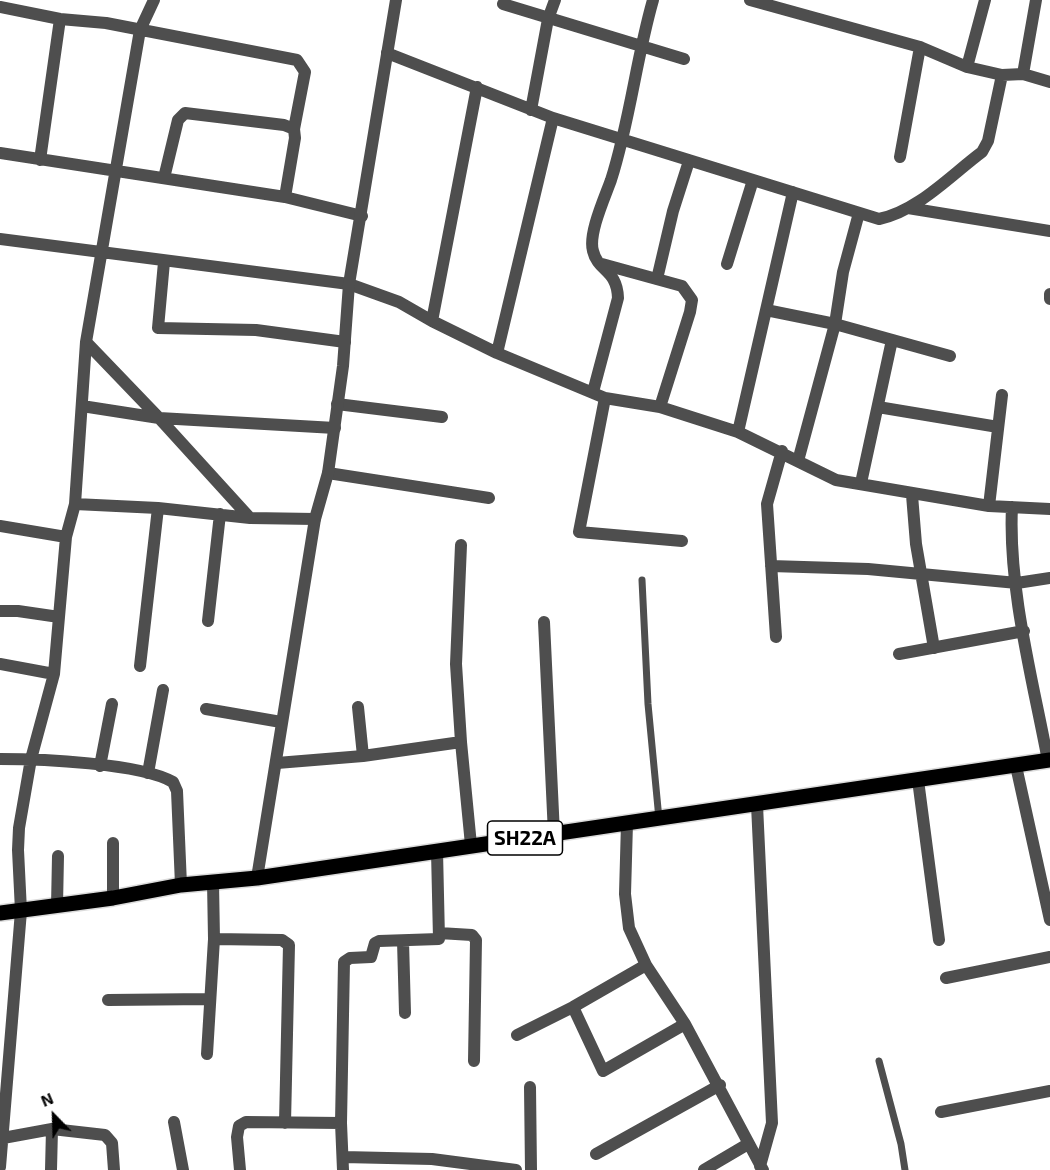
<!DOCTYPE html>
<html>
<head>
<meta charset="utf-8">
<style>
  body { margin:0 }
  #map { position:relative; width:1050px; height:1170px; overflow:hidden; background:#fff; font-family:"Exo 2",sans-serif }
  canvas { display:block }
  .north { position:absolute; left:24px; top:1086px; width:60px; height:60px; -webkit-text-stroke:4px #fff; paint-order:stroke; rotate:337deg; font-size:16px; font-weight:700; line-height:24px; text-align:center; color:#000 }
  .north::after { content:''; display:block; margin:auto; width:21px; height:27px; background:#000; clip-path:polygon(50% 0,100% 100%,50% 72%,0 100%) }
</style>
</head>
<body>
<div id="map">
<canvas width="1050" height="1170"></canvas>
<div class="north">N</div>
</div>
<script>
const ctx = document.querySelector('canvas').getContext('2d');
ctx.lineJoin = 'round';
function stroke(path, color, width, dash) {
  ctx.strokeStyle = color;
  ctx.lineWidth = width;
  ctx.lineCap = dash ? 'butt' : 'round';
  ctx.setLineDash(dash || []);
  ctx.stroke(path);
}
function write(font, color, halo, rows, align = 'center') {
  ctx.font = font + ' "Exo 2",sans-serif';
  ctx.lineWidth = 4.5;
  ctx.setLineDash([]);
  ctx.textBaseline = 'middle';
  ctx.strokeStyle = halo;
  ctx.fillStyle = color;
  for (const [text, x, y, turn = 0] of rows) {
    ctx.save();
    ctx.translate(x, y);
    ctx.rotate((+turn || 0) * Math.PI / 180);
    ctx.textAlign = isNaN(turn) ? turn : align;
    if (halo) ctx.strokeText(text, 0, 0);
    ctx.fillText(text, 0, 0);
    ctx.restore();
  }
}
const primary = new Path2D(`
  M 0,913 L 113,898 L 181,885 L 257,878 L 1050,760`);
stroke(primary, '#dbdbdb', 18);
stroke(new Path2D(`
  M 642,580 L 648,704 L 659,819
  M 879,1061 L 901,1144 L 905,1170`), '#4e4e4e', 7);
stroke(new Path2D(`
  M 750,0 L 920,47 L 967,67 L 1002,75 L 1023,74 L 1050,82
  M 503,4 L 684,59
  M 0,7 L 60,19 L 106,23 L 297,60 L 305,72 L 294,129
  M 387,53 L 553,118 L 879,219 C 918,211 951,175 982,152 L 988,141 L 1002,75
  M 967,67 L 985,0
  M 1023,74 L 1036,0
  M 531,110 L 548,19 L 555,0
  M 0,153 L 285,197 L 362,216
  M 900,157 L 920,47
  M 40,160 L 60,19
  M 164,178 L 178,120 L 185,113 L 284,125 L 294,129 L 295,138 L 285,197
  M 908,208 L 1050,231
  M 0,239 L 349,284 L 399,302 L 432,321 L 497,353 L 605,398 L 660,407 L 738,432 L 836,480 L 989,506 L 1050,509
  M 164,262 L 158,328 L 256,330 L 345,342
  M 602,264 L 682,286 L 692,300 L 690,312 L 660,407
  M 727,264 L 753,180
  M 657,279 L 673,211 L 689,161
  M 1050,294 L 1050,299
  M 766,310 L 793,192
  M 432,321 L 477,87
  M 86,342 L 159,418 L 250,518
  M 497,353 L 553,118
  M 593,392 L 618,298 C 617,269 598,272 593,251 C 588,234 605,197 611,180 C 630,121 636,59 653,0
  M 605,398 L 579,532 L 682,541
  M 337,404 L 442,417
  M 82,406 L 159,418 L 335,428
  M 878,407 L 998,427
  M 738,432 L 766,310 L 835,324 L 950,356
  M 798,461 L 835,324 L 843,272 L 859,213
  M 328,473 L 489,498
  M 861,483 L 892,340
  M 912,495 L 916,544 L 934,648
  M 75,504 L 158,508
  M 989,506 L 1002,395
  M 1012,507 C 1008,588 1033,681 1048,761
  M 0,526 L 66,537
  M 461,545 L 456,664 L 461,742
  M 771,566 L 868,569 L 1017,583 L 1050,578
  M 0,611 L 18,611 L 59,617
  M 208,621 L 220,514
  M 544,622 L 554,834
  M 776,637 L 767,504 L 782,451
  M 899,654 L 1024,631
  M 0,664 L 54,674
  M 140,666 L 158,508 L 250,518 L 315,519
  M 358,707 L 363,756
  M 206,709 L 281,722
  M 0,759 C 40,759 140,763 173,782 L 177,791 L 181,885
  M 277,763 L 363,756 L 461,742 L 471,845
  M 100,766 L 112,704
  M 1016,766 L 1050,920
  M 148,773 L 163,690
  M 918,780 L 939,940
  M 757,805 L 772,1123 L 760,1166
  M 627,823 L 625,894 L 629,928 L 646,965 L 685,1024 L 763,1170
  M 113,898 L 113,843
  M 57,906 L 58,856
  M 439,933 L 472,935 L 476,940 L 474,1061
  M 214,939 L 282,940 L 289,945 L 285,1123
  M 403,941 L 405,1013
  M 946,978 L 1050,957
  M 108,1000 L 209,999
  M 573,1007 L 603,1071 L 685,1024
  M 517,1035 L 573,1007 L 646,965
  M 207,1054 L 214,939 L 213,882
  M 530,1087 L 531,1170
  M 941,1112 L 1050,1091
  M 174,1122 L 183,1170
  M 3,1138 L 52,1129 L 105,1135 L 112,1143 L 114,1170
  M 596,1154 L 720,1085
  M 343,1157 L 432,1159 L 516,1170
  M 0,1167 L 21,911 L 18,850 L 19,828 L 31,759 L 54,674 L 66,537 L 75,504 L 86,342 L 140,30 L 154,0
  M 51,1170 L 52,1129
  M 240,1170 L 237,1137 L 239,1126 L 246,1122 L 341,1123
  M 343,1170 L 341,1123 L 344,962 L 350,958 L 371,957 L 375,943 L 379,941 L 439,939 L 437,851
  M 704,1170 L 748,1144`), '#4e4e4e', 12);
stroke(new Path2D(`
  M 257,878 L 315,519 L 328,473 L 343,366 L 349,284 L 396,0`), '#4e4e4e', 12);
stroke(primary, '#000', 15);
for (const [x, y, w] of [
  [525,838,75]
]) {
  const box = new Path2D();
  box.roundRect(x - w / 2, y - 17, w, 34, 4.5);
  ctx.fillStyle = '#fff';
  ctx.fill(box);
  stroke(box, '#000', 1.5);
}
write('bold 20px', '#000', null, [
  ["SH22A",525,838]
]);
</script>
</body>
</html>
